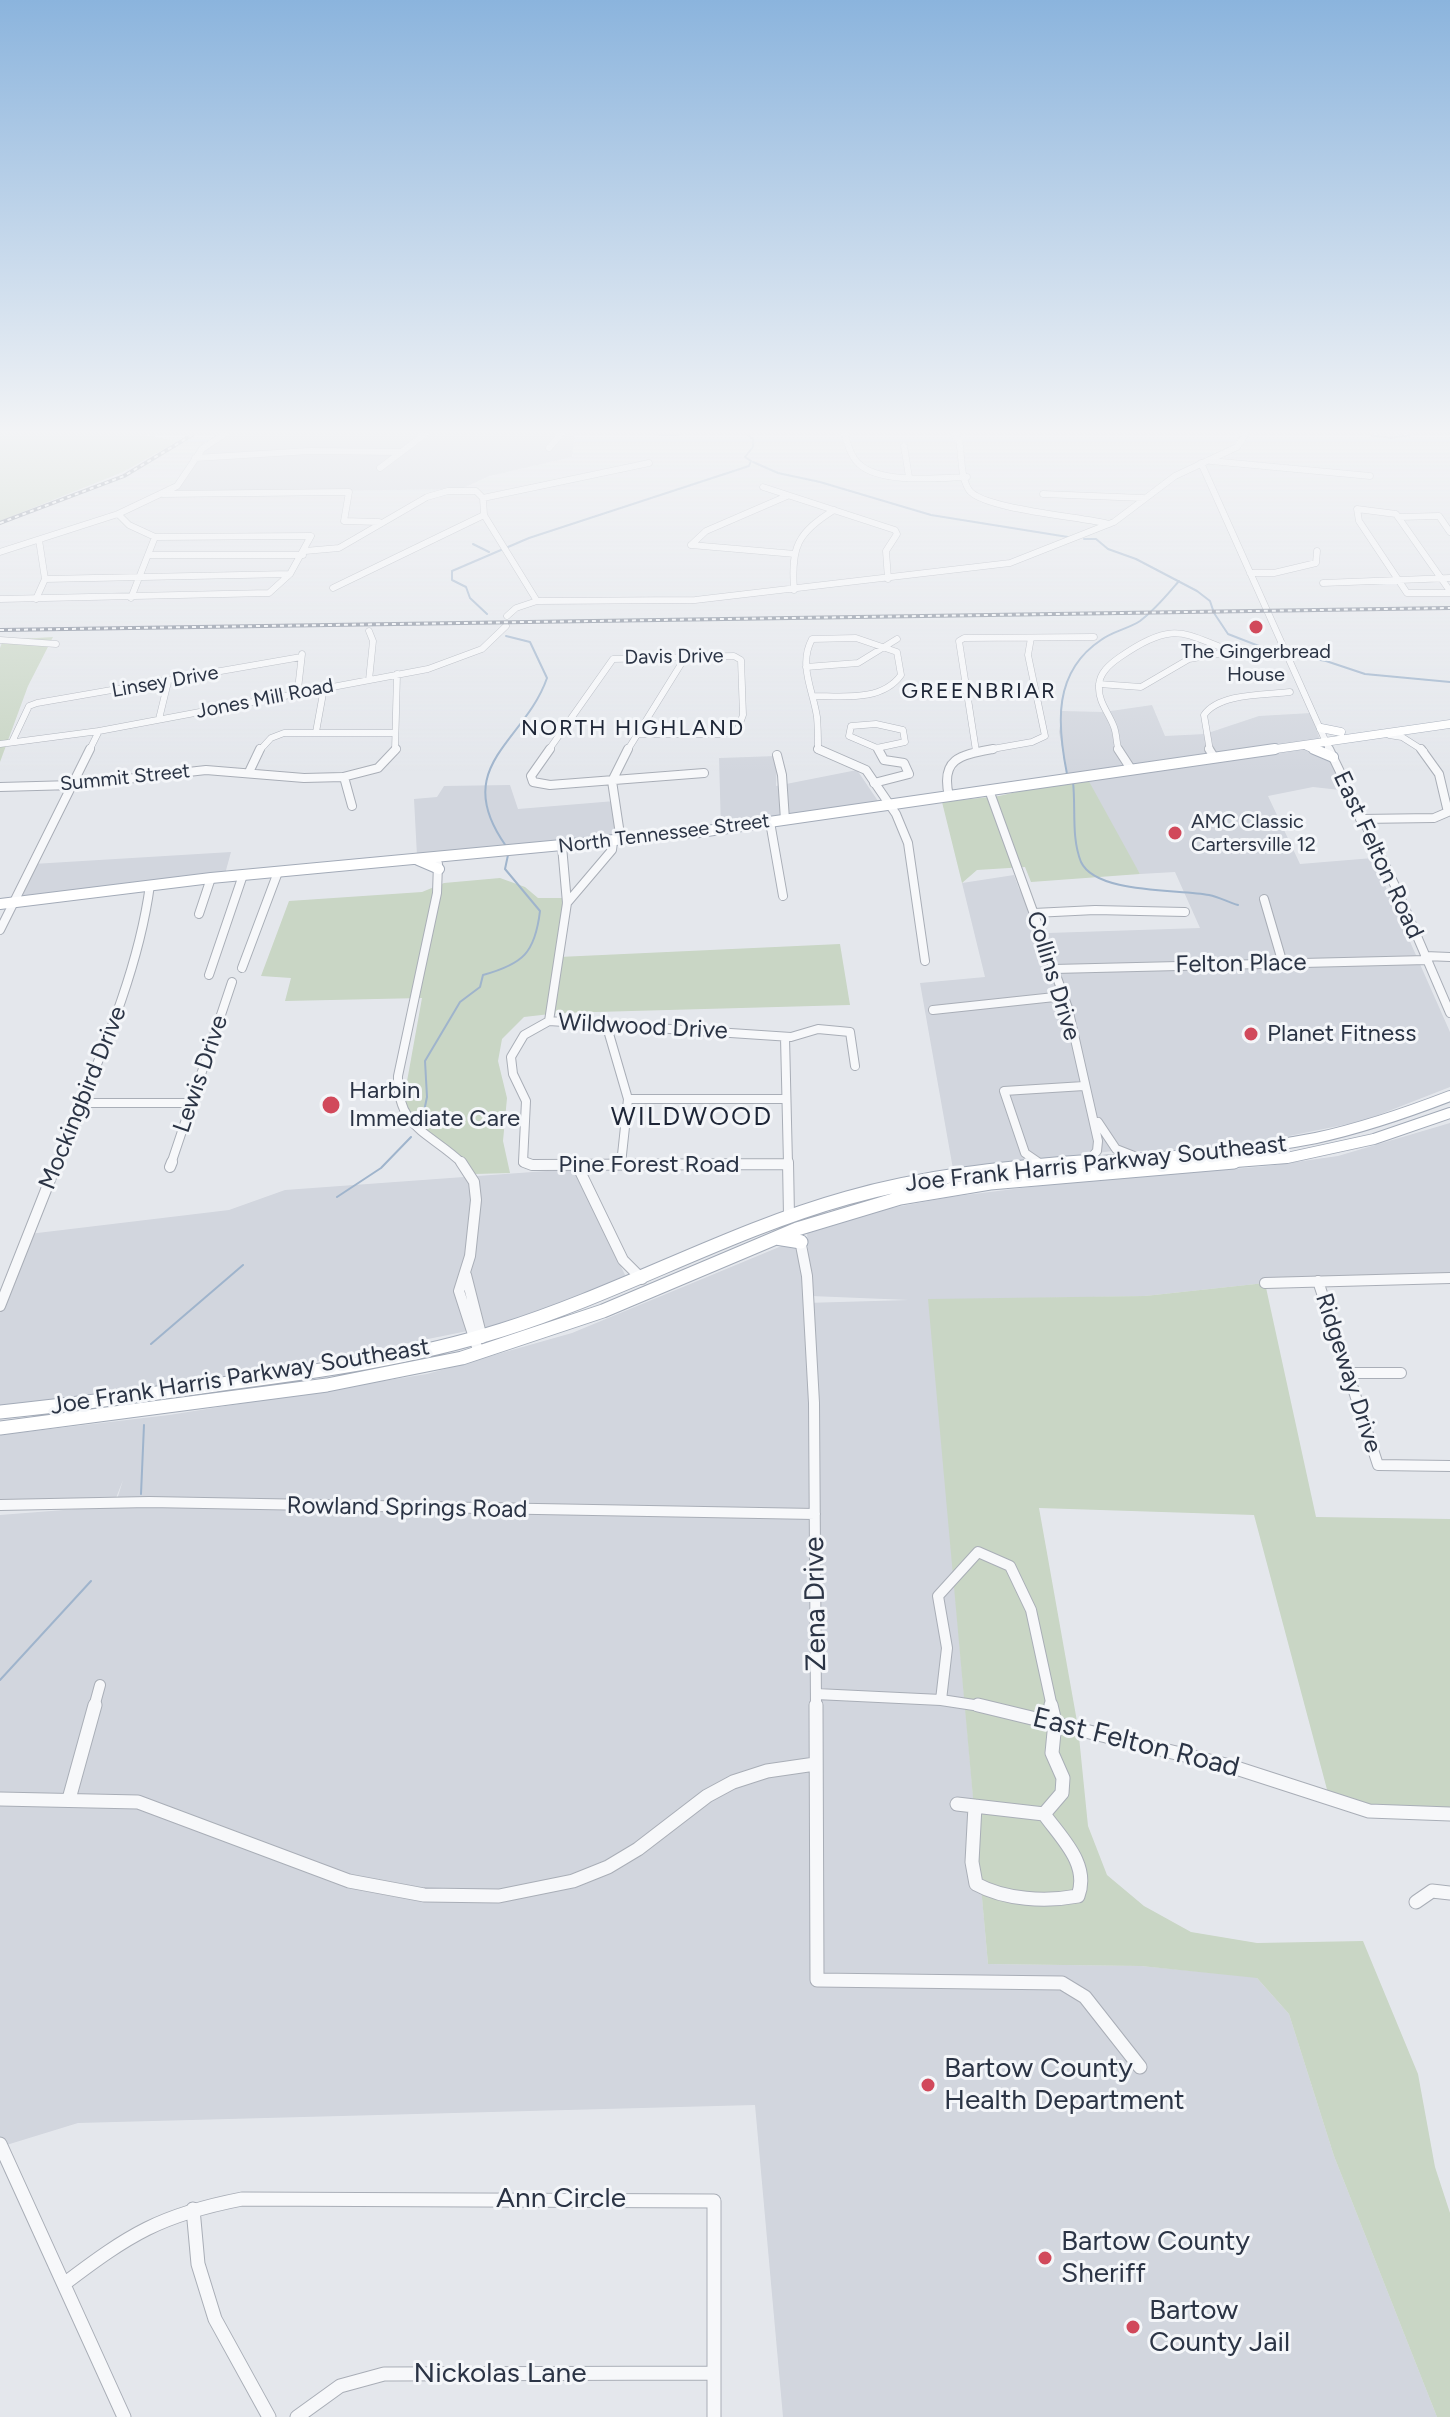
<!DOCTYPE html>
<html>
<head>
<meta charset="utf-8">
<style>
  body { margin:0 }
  canvas { display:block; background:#e4e7ec }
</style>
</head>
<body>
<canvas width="1450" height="2417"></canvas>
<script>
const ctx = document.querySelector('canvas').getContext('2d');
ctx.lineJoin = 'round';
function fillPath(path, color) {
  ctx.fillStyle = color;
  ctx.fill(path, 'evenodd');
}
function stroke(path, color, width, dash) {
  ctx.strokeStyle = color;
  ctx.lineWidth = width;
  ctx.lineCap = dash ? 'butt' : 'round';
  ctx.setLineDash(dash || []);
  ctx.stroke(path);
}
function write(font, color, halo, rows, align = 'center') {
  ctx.font = font + ' Figtree,sans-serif';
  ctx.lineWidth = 6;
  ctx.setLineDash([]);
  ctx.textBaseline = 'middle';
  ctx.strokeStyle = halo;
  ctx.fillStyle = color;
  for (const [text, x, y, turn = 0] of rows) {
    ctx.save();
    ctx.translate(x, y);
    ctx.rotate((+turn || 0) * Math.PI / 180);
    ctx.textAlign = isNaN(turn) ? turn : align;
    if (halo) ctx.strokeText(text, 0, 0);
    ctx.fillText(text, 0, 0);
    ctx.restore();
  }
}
fillPath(new Path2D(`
  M 223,435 L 575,435 L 572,457 L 489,476 L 461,489 L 162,493 L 176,487 L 202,449 Z
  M 1152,705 L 1165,736 L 1205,734 L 1259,716 L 1311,713 L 1319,737 L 1349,791 L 1313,787 L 1268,796 L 1300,864 L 1373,858 L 1450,1032 L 1450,1087 L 1363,1121 L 1289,1136 L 1241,1144 L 1158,1151 L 1114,1151 L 953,1169 L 920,983 L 985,977 L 962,883 L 1014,875 L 1019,889 L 1041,915 L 1048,933 L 1200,928 L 1175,872 L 1140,874 L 1080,777 L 1068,778 L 1059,732 L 1062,711 L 1104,712 Z
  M 777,756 L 776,786 L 857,770 L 878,801 L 878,806 L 721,829 L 719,758 Z
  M 510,785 L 518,809 L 615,801 L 621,841 L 417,856 L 414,799 L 437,797 L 444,786 Z
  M 231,852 L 225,874 L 13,902 L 33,864 Z
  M 1450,1123 L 1450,1277 L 1265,1283 L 1145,1296 L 929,1300 L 988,1964 L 1141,1966 L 1256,1977 L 1289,2014 L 1334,2156 L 1437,2417 L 783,2417 L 755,2105 L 78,2123 L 0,2147 L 0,1515 L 115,1506 L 123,1480 L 116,1498 L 0,1501 L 0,1435 L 169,1415 L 427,1374 L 572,1333 L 784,1245 L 794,1245 L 801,1261 L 805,1303 L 909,1300 L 811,1296 L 807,1232 L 875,1211 L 950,1197 L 1054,1184 L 1268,1166 L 1338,1156 Z
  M 574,1169 L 626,1277 L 557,1313 L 289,1367 L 0,1408 L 0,1313 L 29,1234 L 229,1210 L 285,1190 Z`), '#d2d6de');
fillPath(new Path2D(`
  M 0,435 L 144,435 L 178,441 L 123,472 L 0,521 Z
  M 53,637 L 28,686 L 0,762 L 0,648 L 3,640 Z
  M 1086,776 L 1140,874 L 1031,882 L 1025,867 L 977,870 L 962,883 L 942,802 L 999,796 Z
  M 500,878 L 525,887 L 538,898 L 566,898 L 559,957 L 840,944 L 850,1005 L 559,1013 L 524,1017 L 502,1039 L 498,1061 L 507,1098 L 503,1141 L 510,1173 L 475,1174 L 412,1117 L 404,1098 L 422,998 L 285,1001 L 291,978 L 261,976 L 289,901 L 422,892 L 444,883 Z
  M 1265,1283 L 1316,1517 L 1450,1519 L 1450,1810 L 1373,1808 L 1329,1797 L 1254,1515 L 1039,1508 L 1078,1727 L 1088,1826 L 1107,1875 L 1144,1906 L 1191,1932 L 1257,1943 L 1363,1941 L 1418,2074 L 1435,2167 L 1450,2213 L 1450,2417 L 1437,2417 L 1334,2156 L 1289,2014 L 1257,1978 L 1141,1966 L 988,1964 L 928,1299 L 1145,1296 Z`), '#c9d6c5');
stroke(new Path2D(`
  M 660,435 L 679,435
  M 748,435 L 753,439 L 753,447 L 745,457 L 751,461
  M 1371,435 L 1391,438 L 1410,435
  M 753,462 L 778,473 L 820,482 L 931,515 L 1068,537
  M 1084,539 L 1096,539 L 1108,549 L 1136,559 L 1197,591 L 1210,601 L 1213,610
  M 473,544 L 489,552
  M 1214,613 L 1228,634 L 1282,655
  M 487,614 L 470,598 L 466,587 L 452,580 L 452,571 L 529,538 L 749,466 L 751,461
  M 506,636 L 530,642 L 547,678 C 525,742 449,766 506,846
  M 1292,655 L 1326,661 L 1365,674 L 1450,682
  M 1067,774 C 1057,724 1053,672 1101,640 C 1113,631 1128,629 1140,621 C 1155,610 1167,595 1179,581
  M 1073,782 C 1076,808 1071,837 1081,862 C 1096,894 1178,889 1209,895 C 1219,897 1228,902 1238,905
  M 422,1121 L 427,1097 L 425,1061 L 460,1002 L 480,987 L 483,975 C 523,964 535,953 540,911 L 505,869 L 508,855
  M 337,1197 L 381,1168 L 411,1137
  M 151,1344 L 243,1265
  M 141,1494 L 144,1425
  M 0,1680 L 91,1581`), '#9fb4cc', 2);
const minorFar3 = new Path2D(`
  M 845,435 C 848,445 851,457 859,464 C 880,484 939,478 967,477
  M 954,435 L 959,440 C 962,454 960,477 969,490 C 982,509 1082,517 1109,524
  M 904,446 L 909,477
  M 549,448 L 560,435
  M 195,458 L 310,451 L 400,452
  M 1211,461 L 1370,476
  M 1201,463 L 1330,751
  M 380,468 L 424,435
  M 763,487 L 895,530 L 897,534 L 886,551 L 888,579
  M 163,494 L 349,492 L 344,521 L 379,522
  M 1043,494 L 1143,498
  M 483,498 L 649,463
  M 118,514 L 129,525 L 155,537 L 131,598
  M 1398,517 L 1439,516 L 1450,532
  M 691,545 L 706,531 L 787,496
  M 691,545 L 795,554
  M 305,551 L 339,548 L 427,497 L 448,491 L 476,491 L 483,498 L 484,515 L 537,601
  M 0,552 L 118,514 L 177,486 L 202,449 L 223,435
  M 148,555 L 303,555
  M 1250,573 L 1274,573 L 1316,563 L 1317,551
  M 45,579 L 290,574
  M 1323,583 L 1450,578
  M 333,588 L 484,515
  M 794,590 C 791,547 797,533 834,510
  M 1450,591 L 1396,514 L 1357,509 L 1359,521 L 1407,593 L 1450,593
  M 0,599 L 269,593 L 290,574 L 311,536 L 155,537
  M 36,599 L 45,579 L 39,540
  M 507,616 L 516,608 L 537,601 L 695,600 L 1010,563 L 1114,522 L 1175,476 L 1237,447 L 1245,435
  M 369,631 L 373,641 L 369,680
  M 0,640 L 56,644
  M 806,667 L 858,663 L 897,639
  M 1099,684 L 1141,687 L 1189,659 L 1229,652
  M 301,693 L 298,689 L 302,654
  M 813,696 C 842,696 882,702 901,675 L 897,652 L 856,638 L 812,639 C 798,665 813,690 817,717 C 818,728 818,739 818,750 L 821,751
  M 159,719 L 168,682
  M 876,724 L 903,730 L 905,742 L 877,748 L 849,736 L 851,726 Z
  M 316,732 L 324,688
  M 1389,735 L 1402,737 L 1424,751
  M 12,742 L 29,706 L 37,703 L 301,657
  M 0,744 L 99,731 L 428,669 L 482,649 L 506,626
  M 877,748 L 879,751
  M 89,751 L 99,731
  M 259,751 L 271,738 L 284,733 L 395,733
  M 395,751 L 397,674
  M 548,751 L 613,659 L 734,656 L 741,660 L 743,715 L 737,731 L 721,734 L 639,734
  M 627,751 L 686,656
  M 976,751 L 959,641 L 964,638 L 1094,637
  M 981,751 L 1032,742 L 1045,736 L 1028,655 L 1031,638
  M 1119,751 C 1116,743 1117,735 1114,727 C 1109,713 1098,702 1099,686 C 1099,673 1110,664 1120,657 C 1180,615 1186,638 1246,656
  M 1210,751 L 1204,715 C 1219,693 1265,695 1290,692`);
const minorFar2 = new Path2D(`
  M 550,749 L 531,776 L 533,782 L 550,785 L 704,773
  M 818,749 L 866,770 L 896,814 L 908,843 L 925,961
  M 1118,749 L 1131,769
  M 1209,749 L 1214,757
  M 1329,749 L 1398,892 L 1450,1013
  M 777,755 L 782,775 L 785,820
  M 250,770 L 260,749
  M 344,777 L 352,806
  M 874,783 L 909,774 L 904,763 L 884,760 L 878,749
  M 0,787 L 73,785 L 206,770 L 304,778 L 343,777 L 378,768 L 396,749
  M 989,790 L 1068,1008 L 1098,1141 L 1097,1151 L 1087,1162
  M 949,796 C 940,758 961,755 993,749
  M 1360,819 L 1434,818 L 1448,812 L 1439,774 L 1421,749
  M 770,822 L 783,896
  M 621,841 L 612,781 L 628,749
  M 438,864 L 437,893 L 398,1076 C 397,1129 430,1132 463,1164
  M 1264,899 L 1283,964
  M 567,903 L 612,850 L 613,842
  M 1034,913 L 1095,910 L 1185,912
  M 199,914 L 211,878
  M 0,930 L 90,749
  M 1425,956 L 1450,957
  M 242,968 L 278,872
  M 1054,969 L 1427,960
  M 209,975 L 243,875
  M 933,1010 L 1064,996
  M 549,1021 L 567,903 L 562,846
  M 607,1027 L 628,1099 L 621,1164
  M 785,1037 L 788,1164
  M 628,1099 L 785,1099
  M 81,1103 L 190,1103
  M 1098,1122 L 1116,1149 L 1139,1158
  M 56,1164 C 92,1074 137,982 150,885
  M 171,1164 L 232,982
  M 530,1164 L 523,1162 L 526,1101 L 513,1074 L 511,1057 L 524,1035 L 549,1021 L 791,1037 L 818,1029 L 850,1032 L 855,1066
  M 671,1164 L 787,1164
  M 1041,1164 L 1025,1153 L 1004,1091 L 1084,1086`);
const minorFar1 = new Path2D(`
  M 461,1162 L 474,1182 L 476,1200 L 470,1256 L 459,1291 L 479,1353
  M 524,1162 L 532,1165 L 787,1164
  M 788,1162 L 789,1216
  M 577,1165 L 623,1260 L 642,1279
  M 170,1167 L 172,1162
  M 800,1240 L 807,1276 L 814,1403 L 816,1707
  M 466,1275 L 482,1338
  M 1318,1281 L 1378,1465 L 1450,1466
  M 1265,1283 L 1450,1278
  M 0,1306 L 57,1162
  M 1350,1373 L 1401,1373
  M 0,1505 L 149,1502 L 815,1514
  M 816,1694 L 941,1700 L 987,1707
  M 941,1700 L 947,1648 L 938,1596 L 978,1552 L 1010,1566 L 1031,1610 L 1052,1707
  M 94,1707 L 100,1685`);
const minor = new Path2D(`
  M 816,1705 L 817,1980 L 1062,1983 L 1085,1997 L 1140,2067
  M 978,1705 L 1230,1766 L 1369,1811 L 1450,1814
  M 0,1799 L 138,1802 L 349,1881 L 424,1895 L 499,1896 L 573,1881 L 608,1867 L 638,1849 L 707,1796 L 733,1782 L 767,1771 L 815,1764
  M 69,1799 L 95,1705
  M 957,1804 L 1044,1814
  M 975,1806 L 972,1862 L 976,1884 C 1005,1900 1046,1902 1078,1896 C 1090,1864 1061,1838 1044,1814 L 1062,1793 L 1063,1778 L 1052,1753 L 1055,1722 L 1051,1705
  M 1416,1902 L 1432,1891 L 1450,1893
  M 0,2144 L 124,2417
  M 193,2209 L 198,2264 L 215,2319 L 269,2417
  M 64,2284 C 130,2234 160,2215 242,2199 L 714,2201 L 714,2417
  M 297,2417 L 340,2386 L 384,2374 L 714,2373`);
const majorFar2 = new Path2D(`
  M 1321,728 L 1341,732
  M 1307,746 L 1319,751
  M 1262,751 L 1450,724`);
const majorFar1 = new Path2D(`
  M 1314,749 L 1333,757
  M 418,860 L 439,869
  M 0,904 L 211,878 L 700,832 L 1275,749
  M 1054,1164 C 1141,1158 1230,1155 1316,1138 C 1362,1128 1406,1113 1450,1096
  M 1210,1164 L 1287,1158 L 1374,1139 L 1450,1113`);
const major = new Path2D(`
  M 776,1238 L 801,1242
  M 0,1412 C 76,1404 153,1394 229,1383 C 321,1371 413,1358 502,1330 C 620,1293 729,1231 847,1198 C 924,1176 1002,1168 1081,1162
  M 0,1428 L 327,1385 L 462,1358 L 603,1311 L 797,1229 L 900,1198 L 990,1183 L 1234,1162`);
stroke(minorFar3, '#a9aeb7', 7);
stroke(minorFar2, '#a9aeb7', 10);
stroke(minorFar1, '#a9aeb7', 12);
stroke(minor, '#a9aeb7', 15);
stroke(majorFar2, '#a3abb8', 9);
stroke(majorFar1, '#a3abb8', 12);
stroke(major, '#a3abb8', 15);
stroke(minorFar3, '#f7f8fa', 6);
stroke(minorFar2, '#f7f8fa', 8);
stroke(minorFar1, '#f7f8fa', 10);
stroke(minor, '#f7f8fa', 13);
stroke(majorFar2, '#fff', 8);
stroke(majorFar1, '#fff', 10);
stroke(major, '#fff', 13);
const rail = new Path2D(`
  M 0,523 L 124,476 L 192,435
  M 0,630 L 1450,608`);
stroke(rail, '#7d8696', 4);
stroke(rail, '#f4f6f9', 2, [4]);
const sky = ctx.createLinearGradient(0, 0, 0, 773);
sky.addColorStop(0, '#8bb4dd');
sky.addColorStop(0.56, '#f3f4f6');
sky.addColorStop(1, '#f3f4f600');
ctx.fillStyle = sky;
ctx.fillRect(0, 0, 1450, 773);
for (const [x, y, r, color] of [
  [1256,627,8,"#d1495b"],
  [1175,833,8,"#d1495b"],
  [1251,1034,8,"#d1495b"],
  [331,1105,10,"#d1495b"],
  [928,2085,8,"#d1495b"],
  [1045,2258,8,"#d1495b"],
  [1133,2327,8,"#d1495b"]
]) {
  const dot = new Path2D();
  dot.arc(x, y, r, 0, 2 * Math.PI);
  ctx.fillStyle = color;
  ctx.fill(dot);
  stroke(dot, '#f4f6f9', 3);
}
write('20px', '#2b3445', '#f4f6f9', [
  ["The Gingerbread",1256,652],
  ["House",1256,675],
  ["AMC Classic",1191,822,"left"],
  ["Cartersville 12",1191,845,"left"]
]);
write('20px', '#2b3445', '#f4f6f9', [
  ["Davis Drive",674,657,-1],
  ["Linsey Drive",165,682,-10],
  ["Jones Mill Road",265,699,-11],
  ["Summit Street",125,778,-6],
  ["North Tennessee Street",664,834,-7]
]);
ctx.letterSpacing = '2px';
write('22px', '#1d2536', '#f4f6f9', [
  ["GREENBRIAR",979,692],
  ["NORTH HIGHLAND",633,729]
]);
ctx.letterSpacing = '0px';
write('24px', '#2b3445', '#f4f6f9', [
  ["East Felton Road",1378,855,65],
  ["Felton Place",1241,964,-1],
  ["Collins Drive",1053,976,73],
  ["Wildwood Drive",643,1027,3],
  ["Lewis Drive",201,1074,-71],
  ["Mockingbird Drive",83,1098,-68],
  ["Joe Frank Harris Parkway Southeast",1096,1164,-6],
  ["Pine Forest Road",649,1165],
  ["Ridgeway Drive",1348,1373,72],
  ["Joe Frank Harris Parkway Southeast",240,1377,-9],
  ["Rowland Springs Road",407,1508,1]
]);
write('24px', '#2b3445', '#f4f6f9', [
  ["Planet Fitness",1267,1034],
  ["Harbin",349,1091],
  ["Immediate Care",349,1119]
], 'left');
ctx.letterSpacing = '2px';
write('26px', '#1d2536', '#f4f6f9', [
  ["WILDWOOD",692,1117]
]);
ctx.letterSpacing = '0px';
write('28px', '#2b3445', '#f4f6f9', [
  ["Zena Drive",816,1604,-91],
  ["East Felton Road",1136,1743,14],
  ["Ann Circle",561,2199],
  ["Nickolas Lane",500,2374]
]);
write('28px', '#2b3445', '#f4f6f9', [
  ["Bartow County",944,2069],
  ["Health Department",944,2101],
  ["Bartow County",1061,2242],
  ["Sheriff",1061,2274],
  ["Bartow",1149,2311],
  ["County Jail",1149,2343]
], 'left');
</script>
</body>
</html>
